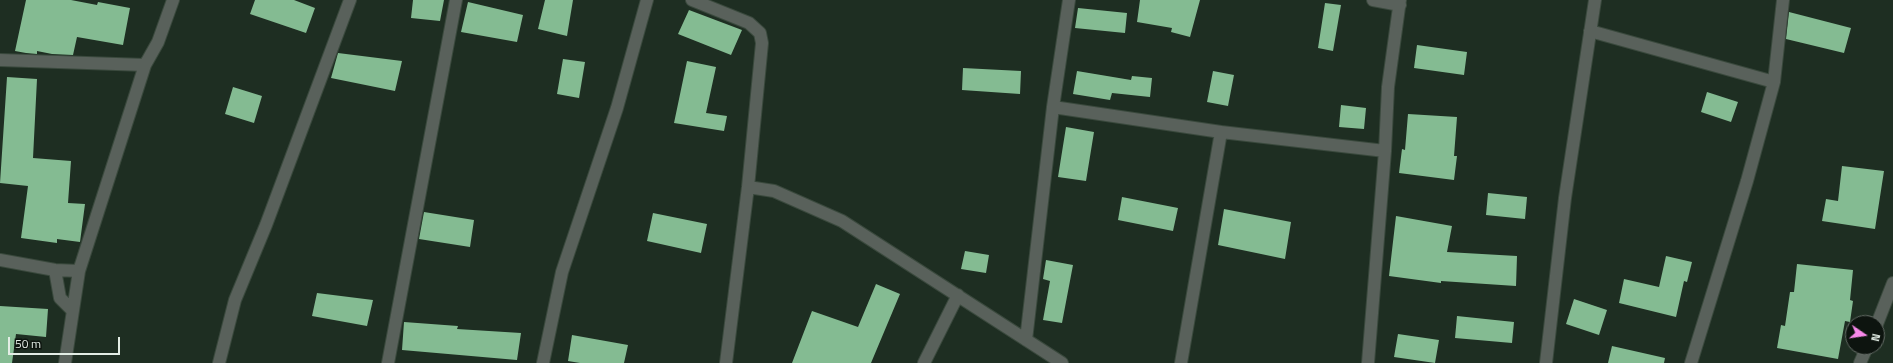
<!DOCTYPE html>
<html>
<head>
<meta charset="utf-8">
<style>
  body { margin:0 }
  #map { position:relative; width:1893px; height:363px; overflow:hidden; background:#1e2e22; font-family:"Titillium Web",sans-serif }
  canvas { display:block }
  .north { position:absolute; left:1845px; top:315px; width:40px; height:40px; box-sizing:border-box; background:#0d140f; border:1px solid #636b65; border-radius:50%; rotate:103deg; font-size:11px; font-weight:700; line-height:16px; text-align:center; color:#e3ede5 }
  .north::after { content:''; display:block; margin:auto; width:14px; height:18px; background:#f888ea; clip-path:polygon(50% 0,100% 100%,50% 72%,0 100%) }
  .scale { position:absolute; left:8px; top:337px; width:112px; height:18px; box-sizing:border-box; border:2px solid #e3ede5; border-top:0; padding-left:5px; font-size:12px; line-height:14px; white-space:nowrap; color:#e3ede5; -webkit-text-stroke:3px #0d140f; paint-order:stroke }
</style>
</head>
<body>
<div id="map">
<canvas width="1893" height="363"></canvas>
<div class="north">N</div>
<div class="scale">50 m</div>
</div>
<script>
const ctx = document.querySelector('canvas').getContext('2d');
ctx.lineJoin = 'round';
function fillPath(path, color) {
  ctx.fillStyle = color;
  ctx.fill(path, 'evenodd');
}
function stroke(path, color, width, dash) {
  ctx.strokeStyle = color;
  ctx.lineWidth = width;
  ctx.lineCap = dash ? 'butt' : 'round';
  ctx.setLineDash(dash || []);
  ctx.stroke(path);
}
fillPath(new Path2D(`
  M 26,0 L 71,0 L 97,5 L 98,2 L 130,8 L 123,45 L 77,37 L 73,55 L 52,54 L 37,51 L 37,54 L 26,53 L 15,51 Z
  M 255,0 L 294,0 L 315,8 L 306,33 L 250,14 Z
  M 413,0 L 444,0 L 440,21 L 411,18 Z
  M 545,0 L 573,0 L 567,36 L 538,29 Z
  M 1140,0 L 1200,0 L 1190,37 L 1171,32 L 1172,28 L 1137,22 Z
  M 468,2 L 523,15 L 517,42 L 461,32 Z
  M 1325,3 L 1341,5 L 1333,51 L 1318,48 Z
  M 1078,8 L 1127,13 L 1125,33 L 1075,28 Z
  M 689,10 L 742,30 L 731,55 L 678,34 Z
  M 1789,12 L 1851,28 L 1844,53 L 1786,39 Z
  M 1417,45 L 1467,52 L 1464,75 L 1414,68 Z
  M 338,53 L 402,61 L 395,91 L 331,78 Z
  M 563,59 L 585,62 L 579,98 L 557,94 Z
  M 687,61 L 716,67 L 706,113 L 727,116 L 724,131 L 674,123 Z
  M 963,68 L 1021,71 L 1020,94 L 962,90 Z
  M 1077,71 L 1131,80 L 1132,76 L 1152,78 L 1150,97 L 1112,93 L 1110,100 L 1073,94 Z
  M 1213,71 L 1234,75 L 1228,106 L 1207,102 Z
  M 7,77 L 37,79 L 33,158 L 71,161 L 68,203 L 85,204 L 80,242 L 57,239 L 57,243 L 21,238 L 28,186 L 0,183 Z
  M 233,87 L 262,96 L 254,123 L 225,114 Z
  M 1707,92 L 1738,102 L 1731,122 L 1701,112 Z
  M 1341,105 L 1366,108 L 1364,129 L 1339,127 Z
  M 1408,114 L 1457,117 L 1454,156 L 1457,156 L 1454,180 L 1399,173 L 1402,149 L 1405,150 Z
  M 1066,127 L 1094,132 L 1086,181 L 1058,177 Z
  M 1842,166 L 1884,171 L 1875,229 L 1822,221 L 1826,199 L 1838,201 Z
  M 1488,193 L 1527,197 L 1525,219 L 1486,215 Z
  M 1122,197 L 1178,208 L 1173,231 L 1118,220 Z
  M 1224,209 L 1291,222 L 1285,259 L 1218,245 Z
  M 424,212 L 474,220 L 470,247 L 419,239 Z
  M 653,213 L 707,224 L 701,253 L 647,241 Z
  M 1396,216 L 1452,226 L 1447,252 L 1517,256 L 1516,286 L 1441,281 L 1441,283 L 1389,276 Z
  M 965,251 L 989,255 L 986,273 L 961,269 Z
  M 1666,256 L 1692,262 L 1687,282 L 1684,281 L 1676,317 L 1619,303 L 1624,279 L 1659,287 Z
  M 1046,260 L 1073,265 L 1062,323 L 1043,320 L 1050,281 L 1043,279 Z
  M 1797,264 L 1853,270 L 1850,300 L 1853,301 L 1850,322 L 1845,321 L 1838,359 L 1777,348 L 1781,325 L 1785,326 L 1790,292 L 1794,292 Z
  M 876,284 L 900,294 L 871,363 L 792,363 L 812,311 L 858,327 Z
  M 317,293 L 373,300 L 367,326 L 312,316 Z
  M 1574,299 L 1607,310 L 1599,335 L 1566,324 Z
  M 0,306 L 48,309 L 46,337 L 16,334 L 12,363 L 0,363 Z
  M 1457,316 L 1514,322 L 1512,343 L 1455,338 Z
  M 404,322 L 458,326 L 457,329 L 521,333 L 517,360 L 402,350 Z
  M 1398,334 L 1439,340 L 1435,363 L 1394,357 Z
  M 572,335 L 628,345 L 624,363 L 580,363 L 568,361 Z
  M 1612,346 L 1665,358 L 1664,363 L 1608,363 Z`), '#84bb92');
const street = new Path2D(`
  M 692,0 L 749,23 L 760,33 L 762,43 L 748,187 L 726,363
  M 1373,0 L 1400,5
  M 1590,31 L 1774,82
  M 0,60 L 145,65
  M 1053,107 L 1221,132 L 1385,151
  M 748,187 L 774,191 L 842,221 L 1062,363
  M 0,260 L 55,270 L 79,271
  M 55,270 L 60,298 L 72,310
  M 1877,324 L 1893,283
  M 1026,340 L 1053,107 L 1069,0
  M 65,363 L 79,271 L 145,65 L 158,42 L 173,0
  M 219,363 L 235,300 L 266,225 L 350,0
  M 388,363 L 456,0
  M 543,363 L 562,272 L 617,108 L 647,0
  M 924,363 L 958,295
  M 1181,363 L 1221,132
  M 1368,363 L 1385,151 L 1388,87 L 1400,0
  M 1546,363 L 1565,198 L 1595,0
  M 1691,363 L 1747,181 L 1774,82 L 1783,0
  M 1860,363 L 1867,347`);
stroke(street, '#3a493d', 14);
stroke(street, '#59615b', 12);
</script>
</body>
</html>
